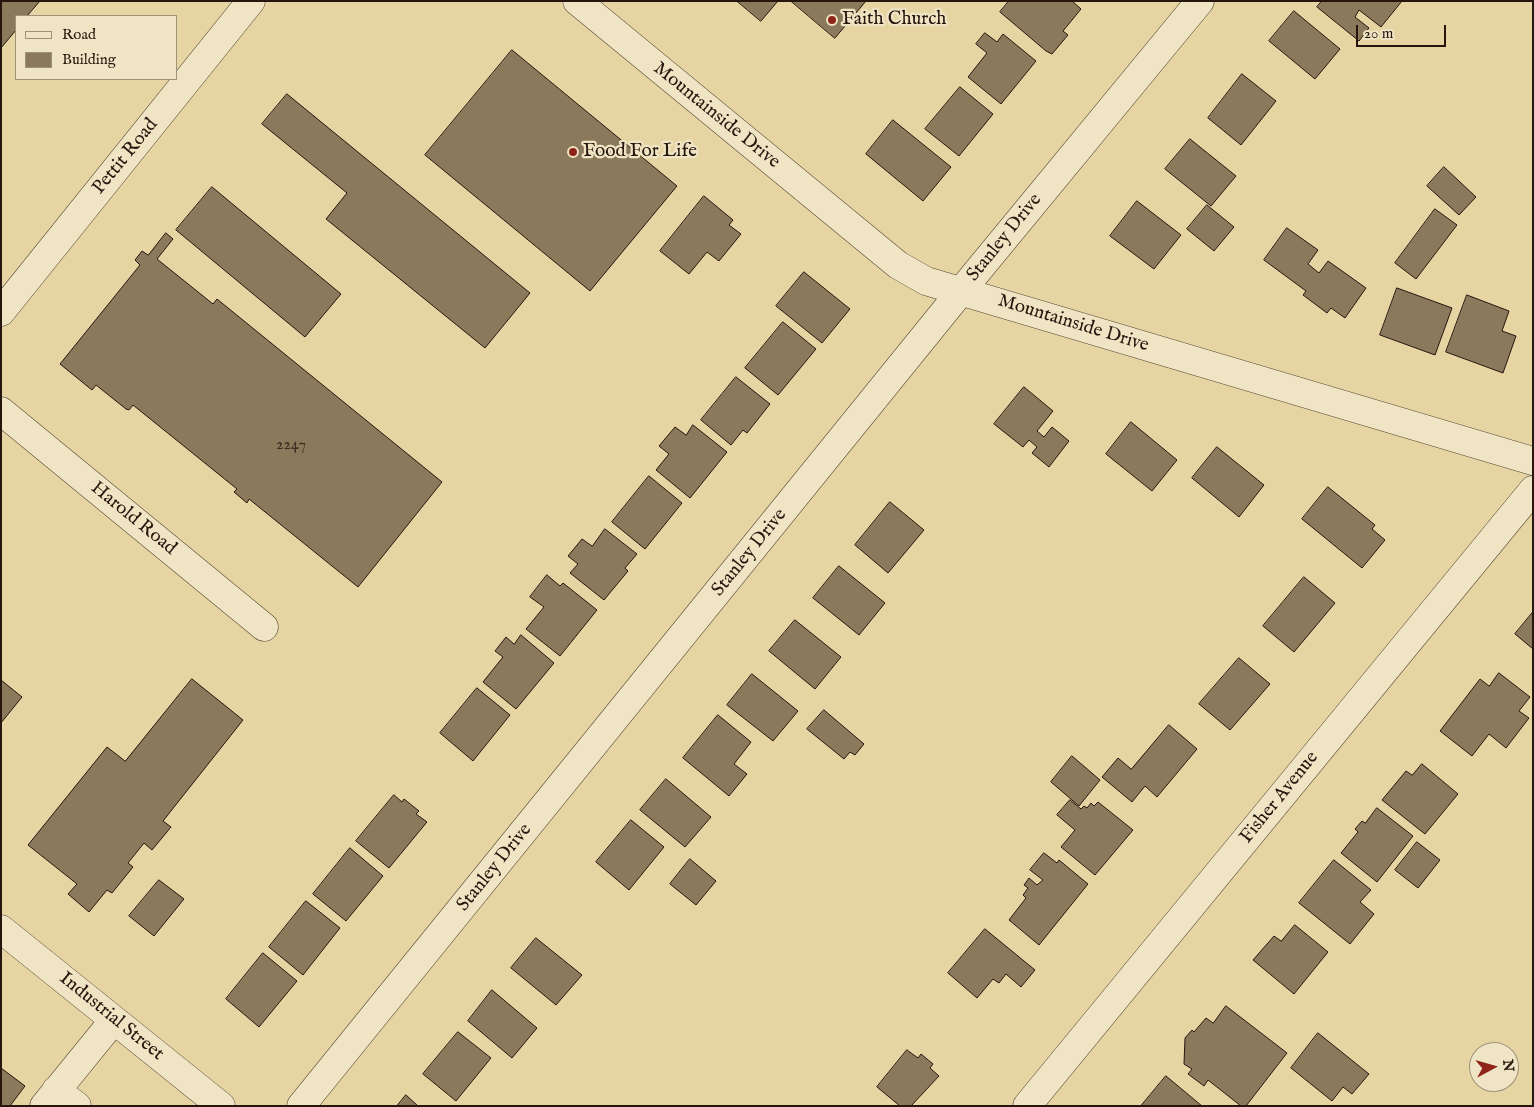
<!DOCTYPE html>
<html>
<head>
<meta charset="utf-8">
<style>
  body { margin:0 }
  #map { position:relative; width:1534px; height:1107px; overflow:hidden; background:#e6d5a3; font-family:"IM FELL English",serif }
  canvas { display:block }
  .frame { position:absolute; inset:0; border:2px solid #26160e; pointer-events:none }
  .legend { position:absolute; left:15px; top:15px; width:162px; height:65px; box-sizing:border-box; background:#efe4c3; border:1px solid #9f927b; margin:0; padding:6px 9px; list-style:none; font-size:15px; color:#26160e }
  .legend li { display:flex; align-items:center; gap:10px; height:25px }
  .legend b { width:25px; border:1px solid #9f927b }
  .north { position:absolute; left:1469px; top:1042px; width:50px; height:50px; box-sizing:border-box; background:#efe4c3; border:1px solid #9f927b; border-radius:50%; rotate:84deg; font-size:14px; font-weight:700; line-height:20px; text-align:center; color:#26160e }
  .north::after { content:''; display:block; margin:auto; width:18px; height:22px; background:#8f2418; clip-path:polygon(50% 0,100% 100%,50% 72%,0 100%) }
  .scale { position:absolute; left:1356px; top:25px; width:90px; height:22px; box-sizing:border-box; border:2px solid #26160e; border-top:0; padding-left:6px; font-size:15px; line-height:18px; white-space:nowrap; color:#26160e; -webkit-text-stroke:4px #efe4c3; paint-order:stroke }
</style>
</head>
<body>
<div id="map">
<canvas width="1534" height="1107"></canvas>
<div class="frame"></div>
<ul class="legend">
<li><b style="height:6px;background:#efe4c3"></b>Road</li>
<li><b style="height:14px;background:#8a795b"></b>Building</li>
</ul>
<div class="north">N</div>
<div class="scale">20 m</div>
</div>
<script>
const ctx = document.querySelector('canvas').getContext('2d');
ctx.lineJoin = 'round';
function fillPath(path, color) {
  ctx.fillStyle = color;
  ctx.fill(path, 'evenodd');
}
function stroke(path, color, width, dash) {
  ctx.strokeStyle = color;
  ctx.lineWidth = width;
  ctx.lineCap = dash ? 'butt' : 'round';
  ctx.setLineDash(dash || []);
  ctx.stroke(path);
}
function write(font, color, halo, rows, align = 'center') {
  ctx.font = font + ' "IM FELL English",serif';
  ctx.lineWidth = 4.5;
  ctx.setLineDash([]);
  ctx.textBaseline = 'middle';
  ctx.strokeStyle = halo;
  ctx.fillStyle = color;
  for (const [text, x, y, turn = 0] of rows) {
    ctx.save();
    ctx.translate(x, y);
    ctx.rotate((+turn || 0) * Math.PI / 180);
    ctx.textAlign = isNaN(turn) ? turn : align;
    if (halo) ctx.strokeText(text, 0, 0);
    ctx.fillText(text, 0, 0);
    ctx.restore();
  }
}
const building = new Path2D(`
  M 1,1 L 40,1 L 27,16 L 16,16 L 16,30 L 1,48 Z
  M 737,1 L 778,1 L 761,21 Z
  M 791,1 L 866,1 L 835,38 Z
  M 1009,1 L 1072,1 L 1081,9 L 1063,31 L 1068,35 L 1052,54 L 1046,51 L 1000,12 Z
  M 1322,1 L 1402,1 L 1381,27 L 1359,10 L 1355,17 L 1369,28 L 1359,41 L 1317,7 Z
  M 1294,11 L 1340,49 L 1315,79 L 1269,41 Z
  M 985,33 L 997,42 L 1003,34 L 1036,61 L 1001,104 L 968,77 L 987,53 L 976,44 Z
  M 512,50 L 677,186 L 590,291 L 425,155 Z
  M 1242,74 L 1276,101 L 1241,145 L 1208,118 Z
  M 960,87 L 993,114 L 959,156 L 925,129 Z
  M 287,94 L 530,293 L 485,348 L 326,219 L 347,193 L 262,124 Z
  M 893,120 L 951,167 L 923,201 L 866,154 Z
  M 1190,139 L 1236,176 L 1211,206 L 1165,169 Z
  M 1444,167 L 1476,197 L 1459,215 L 1427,186 Z
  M 212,187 L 341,294 L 305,337 L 176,230 Z
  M 704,196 L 733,220 L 729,225 L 741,234 L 719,261 L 707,252 L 689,274 L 660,251 Z
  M 1137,201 L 1181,235 L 1154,269 L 1110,236 Z
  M 1207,205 L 1234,227 L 1214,251 L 1187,229 Z
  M 1435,209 L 1457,225 L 1416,279 L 1395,263 Z
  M 1287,228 L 1318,250 L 1308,264 L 1319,273 L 1328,261 L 1366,288 L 1345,318 L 1331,308 L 1327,313 L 1303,295 L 1306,291 L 1264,260 Z
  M 166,233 L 173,239 L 157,259 L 213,304 L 217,299 L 442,482 L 358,587 L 249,499 L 247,503 L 234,492 L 237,489 L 133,405 L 129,410 L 126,409 L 96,385 L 92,390 L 60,364 L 140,265 L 135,260 L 142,251 L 148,255 Z
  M 804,272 L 850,309 L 822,343 L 776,306 Z
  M 1397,288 L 1452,308 L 1435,355 L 1380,335 Z
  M 1467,295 L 1509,311 L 1502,331 L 1516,336 L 1503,373 L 1446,352 Z
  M 783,322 L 816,349 L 778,395 L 745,368 Z
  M 736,377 L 770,404 L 747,433 L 743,430 L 731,445 L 701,420 Z
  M 1024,387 L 1053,411 L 1037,431 L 1044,437 L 1052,427 L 1069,441 L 1049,467 L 1032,453 L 1037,447 L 1029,440 L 1023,447 L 994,424 Z
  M 1131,422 L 1177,460 L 1152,491 L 1106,454 Z
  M 693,425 L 727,452 L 690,498 L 656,470 L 669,454 L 659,446 L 675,427 L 686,435 Z
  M 1217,447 L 1264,485 L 1239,517 L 1192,478 Z
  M 649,476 L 682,503 L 645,549 L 612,522 Z
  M 1328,487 L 1375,525 L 1372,529 L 1385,540 L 1362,568 L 1302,519 Z
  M 890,502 L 924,530 L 888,573 L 855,545 Z
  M 605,529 L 637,554 L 625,568 L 628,571 L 604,600 L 570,573 L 578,564 L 568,556 L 582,539 L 592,546 Z
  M 839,566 L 885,603 L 859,635 L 813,598 Z
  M 547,575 L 560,586 L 563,583 L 597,610 L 560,656 L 526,629 L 544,607 L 530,597 Z
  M 1304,577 L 1335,603 L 1294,652 L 1263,626 Z
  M 1533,612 L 1533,649 L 1515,634 Z
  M 795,620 L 841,657 L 815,689 L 769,651 Z
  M 521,635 L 554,663 L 516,709 L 483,682 L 503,657 L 495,651 L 506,637 L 514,644 Z
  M 1239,658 L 1270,684 L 1230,730 L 1199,704 Z
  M 1499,673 L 1530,697 L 1519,711 L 1529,718 L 1506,748 L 1489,734 L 1472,756 L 1440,731 L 1480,679 L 1489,686 Z
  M 752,674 L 798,711 L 773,741 L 727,705 Z
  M 192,679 L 243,720 L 163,821 L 171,827 L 152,850 L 144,843 L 128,863 L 133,867 L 112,893 L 107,890 L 89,912 L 68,894 L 77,884 L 28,845 L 107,747 L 125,761 Z
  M 1,680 L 22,697 L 1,723 Z
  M 477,688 L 510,715 L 473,761 L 440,733 Z
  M 824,710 L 864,744 L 855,755 L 850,752 L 844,759 L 807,729 Z
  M 718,715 L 751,742 L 734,764 L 747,774 L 729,796 L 683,758 Z
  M 1169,725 L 1197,749 L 1157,797 L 1145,786 L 1132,802 L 1102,777 L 1118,758 L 1131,769 Z
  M 1072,756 L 1100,780 L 1079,806 L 1051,782 Z
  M 1422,764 L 1458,794 L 1425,834 L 1382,800 L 1406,771 L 1412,775 Z
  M 666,779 L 711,817 L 685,847 L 640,810 Z
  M 394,795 L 402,802 L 404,799 L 419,811 L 416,814 L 427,822 L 389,868 L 356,841 Z
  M 1070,800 L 1081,809 L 1084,806 L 1087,808 L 1091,803 L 1094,806 L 1098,802 L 1133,830 L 1095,875 L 1061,847 L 1075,830 L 1057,815 Z
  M 1377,808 L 1413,836 L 1377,882 L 1341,853 L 1358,832 L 1355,829 L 1362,821 L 1365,823 Z
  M 631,820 L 664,847 L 629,890 L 596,862 Z
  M 1417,842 L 1440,860 L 1418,888 L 1395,870 Z
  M 350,848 L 383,876 L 346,921 L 313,894 Z
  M 1044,853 L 1057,863 L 1059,860 L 1088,884 L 1039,945 L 1009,920 L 1026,898 L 1023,895 L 1028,888 L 1024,885 L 1029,878 L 1037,885 L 1043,880 L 1030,870 Z
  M 690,859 L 716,881 L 696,905 L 670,884 Z
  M 1334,860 L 1371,890 L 1360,902 L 1374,914 L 1350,944 L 1299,903 Z
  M 159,880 L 184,899 L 154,936 L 129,916 Z
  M 306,901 L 340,928 L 303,975 L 269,947 Z
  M 1295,925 L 1328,952 L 1294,994 L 1253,960 L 1274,936 L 1281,941 Z
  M 985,929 L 1035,970 L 1021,987 L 1006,974 L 999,983 L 993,979 L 977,998 L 948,973 Z
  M 536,938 L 582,975 L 556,1005 L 511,968 Z
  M 263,953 L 297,981 L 259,1027 L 226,999 Z
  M 492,990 L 537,1028 L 512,1058 L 468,1021 Z
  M 1226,1006 L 1287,1053 L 1246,1106 L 1241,1106 L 1208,1080 L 1204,1086 L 1188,1074 L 1192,1069 L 1184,1064 L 1185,1038 L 1192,1030 L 1194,1032 L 1206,1018 L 1213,1023 Z
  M 458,1032 L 491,1058 L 456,1101 L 423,1074 Z
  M 1318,1033 L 1369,1074 L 1352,1094 L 1343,1087 L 1332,1101 L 1291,1068 Z
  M 907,1050 L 918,1058 L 921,1054 L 933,1064 L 930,1068 L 939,1076 L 911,1106 L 900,1106 L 877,1087 Z
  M 1,1068 L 25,1086 L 10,1106 L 1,1106 Z
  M 1166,1076 L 1202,1106 L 1141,1106 Z
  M 406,1095 L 418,1106 L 397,1106 Z`);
fillPath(building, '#8a795b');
stroke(building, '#26160e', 1);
const minor = new Path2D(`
  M 577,1 L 898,265 L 926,281 L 1533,461
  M 1,312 L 251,1
  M 1,411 L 264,627
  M 1,929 L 221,1106
  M 56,1090 L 77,1106
  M 44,1106 L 114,1020
  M 301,1106 L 962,290 L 1200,1
  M 1027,1106 L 1533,490`);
stroke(minor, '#564633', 29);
stroke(minor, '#efe4c3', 28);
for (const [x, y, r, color] of [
  [832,20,5,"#8f2418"],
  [573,152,5,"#8f2418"]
]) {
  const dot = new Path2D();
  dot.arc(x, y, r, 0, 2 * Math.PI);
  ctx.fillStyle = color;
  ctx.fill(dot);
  stroke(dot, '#efe4c3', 2);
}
write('16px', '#3f2f21', null, [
  ["2247",291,446]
]);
write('19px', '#26160e', '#efe4c3', [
  ["Faith Church",842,20],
  ["Food For Life",583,152]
], 'left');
write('19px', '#26160e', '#efe4c3', [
  ["Mountainside Drive",716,116,39],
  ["Pettit Road",126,157,-51],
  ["Stanley Drive",1005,238,-51],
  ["Mountainside Drive",1073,324,17],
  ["Harold Road",133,519,39],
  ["Stanley Drive",750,553,-51],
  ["Fisher Avenue",1280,798,-51],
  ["Stanley Drive",495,868,-51],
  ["Industrial Street",111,1017,39]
]);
</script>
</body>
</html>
